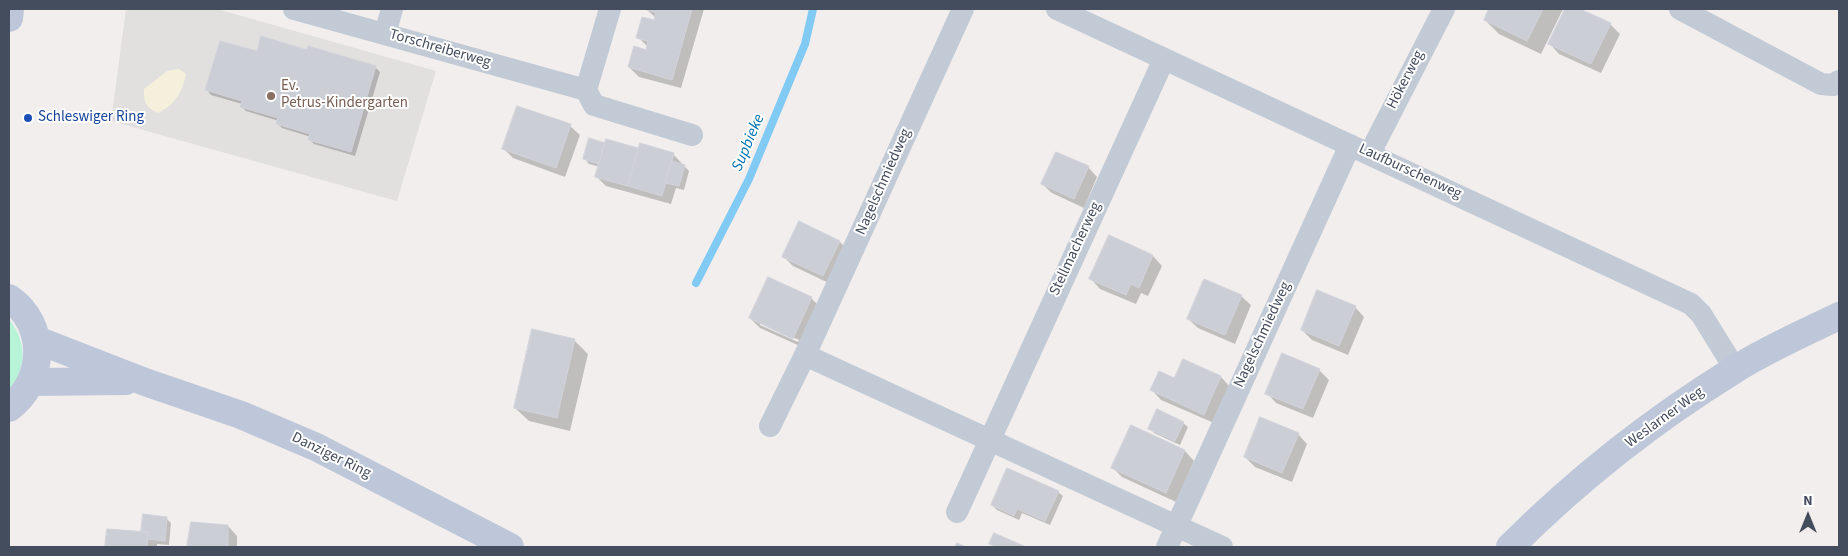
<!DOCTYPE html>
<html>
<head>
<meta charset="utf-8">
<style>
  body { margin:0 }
  #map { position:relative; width:1848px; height:556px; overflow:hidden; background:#f1eeed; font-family:"Source Sans 3",sans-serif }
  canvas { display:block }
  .frame { position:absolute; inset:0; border:10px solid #444d5d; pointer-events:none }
  .north { position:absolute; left:1783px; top:491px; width:50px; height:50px; -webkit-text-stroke:4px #fff; paint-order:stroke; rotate:0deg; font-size:14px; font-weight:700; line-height:20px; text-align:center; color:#444d5d }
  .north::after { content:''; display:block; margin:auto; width:18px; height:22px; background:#444d5d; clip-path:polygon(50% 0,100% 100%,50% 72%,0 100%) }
</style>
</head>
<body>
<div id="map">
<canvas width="1848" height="556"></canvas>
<div class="frame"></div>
<div class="north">N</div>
</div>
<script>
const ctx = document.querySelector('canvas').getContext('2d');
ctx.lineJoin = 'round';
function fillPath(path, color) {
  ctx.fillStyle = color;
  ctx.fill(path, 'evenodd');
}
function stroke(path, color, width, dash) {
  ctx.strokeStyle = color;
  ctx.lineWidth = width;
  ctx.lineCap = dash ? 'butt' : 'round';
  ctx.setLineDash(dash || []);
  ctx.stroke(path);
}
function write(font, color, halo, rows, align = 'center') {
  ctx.font = font + ' "Source Sans 3",sans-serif';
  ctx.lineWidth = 4;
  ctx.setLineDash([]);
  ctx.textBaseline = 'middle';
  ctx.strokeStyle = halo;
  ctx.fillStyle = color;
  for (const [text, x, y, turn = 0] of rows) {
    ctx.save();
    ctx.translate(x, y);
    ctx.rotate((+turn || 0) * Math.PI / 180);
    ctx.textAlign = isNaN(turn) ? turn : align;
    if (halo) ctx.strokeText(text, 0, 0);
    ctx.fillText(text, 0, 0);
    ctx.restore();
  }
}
fillPath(new Path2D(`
  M 126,9 L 217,9 L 436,71 L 397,201 L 111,121 Z`), '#e2dfdf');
fillPath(new Path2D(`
  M 9,319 C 27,342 27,367 9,390 Z`), '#b7f3d7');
fillPath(new Path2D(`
  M 179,69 L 186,74 C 182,94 175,104 158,113 C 146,108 143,102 144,89 L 167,71 Z`), '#f4f0dc');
fillPath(new Path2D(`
  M 646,9 L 704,9 L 681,88 L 639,77 L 629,67 L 647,51 L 648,47 L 638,37 L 655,22 L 656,18 Z
  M 1491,9 L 1563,9 L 1541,54 L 1499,34 L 1485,20 Z
  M 1566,9 L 1577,9 L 1610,24 L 1620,34 L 1601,73 L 1559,54 L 1550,44 Z
  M 308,51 L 375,67 L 380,72 L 355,156 L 314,144 L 310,140 L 311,137 L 282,128 L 278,124 L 279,121 L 246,111 L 241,106 L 242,104 L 211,95 L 207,90 L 258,53 Z
  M 570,126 L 580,135 L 565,177 L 513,158 L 504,149 Z
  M 607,141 L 639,150 L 673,154 L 689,171 L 684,190 L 676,188 L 671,204 L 606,186 L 597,177 L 600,167 L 589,164 L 585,159 L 606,145 Z
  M 1088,167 L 1097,177 L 1084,208 L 1052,193 L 1042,184 Z
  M 1109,237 L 1153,256 L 1162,266 L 1148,296 L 1141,293 L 1136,304 L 1100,289 L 1091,279 Z
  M 840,242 L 849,251 L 833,285 L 793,266 L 783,256 Z
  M 1241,296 L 1251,305 L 1235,344 L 1198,328 L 1188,319 Z
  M 811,298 L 821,308 L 802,347 L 760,328 L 750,318 ZM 760,322 L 799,340 L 798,342 L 760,325 Z
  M 1355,307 L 1364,317 L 1348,355 L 1312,340 L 1302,330 Z
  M 574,340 L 588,354 L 570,431 L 529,421 L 515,408 Z
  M 1184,360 L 1221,377 L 1230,387 L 1214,423 L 1161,400 L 1152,390 L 1175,380 Z
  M 1319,370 L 1329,380 L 1313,418 L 1276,403 L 1267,393 Z
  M 1183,423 L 1188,427 L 1180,445 L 1154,433 L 1150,428 Z
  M 1131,427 L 1185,451 L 1194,461 L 1176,502 L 1122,477 L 1113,468 Z
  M 1298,434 L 1307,444 L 1292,482 L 1255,467 L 1245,457 Z
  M 1058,492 L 1063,496 L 1050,525 L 1022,513 L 1019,520 L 997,510 L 992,505 Z
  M 166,518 L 171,523 L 169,545 L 157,544 L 157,547 L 107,547 L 108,531 L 143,533 Z
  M 192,523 L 228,526 L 237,536 L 237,547 L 189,547 Z`), '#0003');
stroke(new Path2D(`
  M 696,283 L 749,179 L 805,44 L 813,9`), '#80caf3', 8);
const building = new Path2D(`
  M 645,9 L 692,9 L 672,80 L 628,67 L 634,46 L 646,50 L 648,41 L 636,38 L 642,17 L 654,20 L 656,13 Z
  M 1489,9 L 1543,9 L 1527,41 L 1484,20 Z
  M 1565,9 L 1580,9 L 1611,23 L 1591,64 L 1548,44 Z
  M 261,36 L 307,50 L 308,46 L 376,66 L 351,152 L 308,140 L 310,134 L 276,124 L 278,118 L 240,107 L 242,101 L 205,90 L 220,41 L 257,51 Z
  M 517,106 L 571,124 L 556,168 L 502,149 Z
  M 589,138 L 605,143 L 599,164 L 583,159 Z
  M 606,139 L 638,148 L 628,186 L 595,177 Z
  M 640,143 L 674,153 L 662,196 L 628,186 Z
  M 1056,152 L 1089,166 L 1074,199 L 1041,184 Z
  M 671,161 L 685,165 L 679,186 L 665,183 Z
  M 799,221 L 840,241 L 823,276 L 782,257 Z
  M 1109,235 L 1153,255 L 1139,288 L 1131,284 L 1126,295 L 1089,279 Z
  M 768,277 L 812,297 L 793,339 L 749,318 Z
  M 1204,279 L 1242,295 L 1225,335 L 1187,319 Z
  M 1317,290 L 1356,306 L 1339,346 L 1301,330 Z
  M 532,329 L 575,339 L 557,418 L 514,408 Z
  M 1282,353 L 1320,369 L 1303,409 L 1265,394 Z
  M 1183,359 L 1221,376 L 1204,415 L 1150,390 L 1159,371 L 1174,378 Z
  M 1157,409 L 1184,422 L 1175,441 L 1148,429 Z
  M 1260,417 L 1299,433 L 1282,473 L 1244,457 Z
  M 1131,425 L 1185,450 L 1166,493 L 1111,468 Z
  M 1007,468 L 1059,491 L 1045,521 L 1017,509 L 1014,516 L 991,505 Z
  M 143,514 L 167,517 L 165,541 L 147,539 L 148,532 L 141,532 Z
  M 191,522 L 228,525 L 228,547 L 187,547 Z
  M 107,529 L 148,532 L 147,547 L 105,547 Z
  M 994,533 L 1024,546 L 1023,547 L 998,547 L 989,544 Z
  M 957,543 L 966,547 L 955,547 Z`);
fillPath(building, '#ccced6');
stroke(building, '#d1d2da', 1);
stroke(new Path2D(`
  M 294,9 L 586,90 L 594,105 L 692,135
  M 1057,9 L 1691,304 L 1701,314 L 1735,369
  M 1680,9 L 1821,84 L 1833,85 L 1839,81
  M 385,34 L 392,9
  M 586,90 L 610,9
  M 1370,153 L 1444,9
  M 805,355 L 1222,547
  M 770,426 L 805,355 L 963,9
  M 957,512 L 1164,59
  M 1167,547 L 1350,145`), '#c2cad6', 22);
stroke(new Path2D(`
  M 9,18 L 10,9
  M 9,298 C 48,325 45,381 9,408
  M 37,340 L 145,382 L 241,415 L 316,447 L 510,547
  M 32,382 L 126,381
  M 1510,547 C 1577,480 1653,420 1734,370 C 1767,349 1804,333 1839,316`), '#bec7d9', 28);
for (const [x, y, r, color] of [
  [271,96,5,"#8d6e63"],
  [28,118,5,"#1a4fb4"]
]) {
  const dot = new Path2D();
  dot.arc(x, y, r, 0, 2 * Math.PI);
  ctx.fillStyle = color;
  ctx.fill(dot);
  stroke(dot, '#fff', 2);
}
write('15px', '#444d5d', '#fff', [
  ["Torschreiberweg",440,49,16],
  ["Hökerweg",1406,80,-63],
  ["Laufburschenweg",1410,172,25],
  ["Nagelschmiedweg",884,182,-66],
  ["Stellmacherweg",1076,249,-65],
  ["Nagelschmiedweg",1263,335,-65],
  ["Weslarner Weg",1665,418,-36],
  ["Danziger Ring",331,456,26]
]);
write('15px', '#785e54', '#fff', [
  ["Ev.",281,87],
  ["Petrus-Kindergarten",281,104]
], 'left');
write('15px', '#164399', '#fff', [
  ["Schleswiger Ring",38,118]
], 'left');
write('italic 16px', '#0072b4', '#fff', [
  ["Supbieke",749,143,-67]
]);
</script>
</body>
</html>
